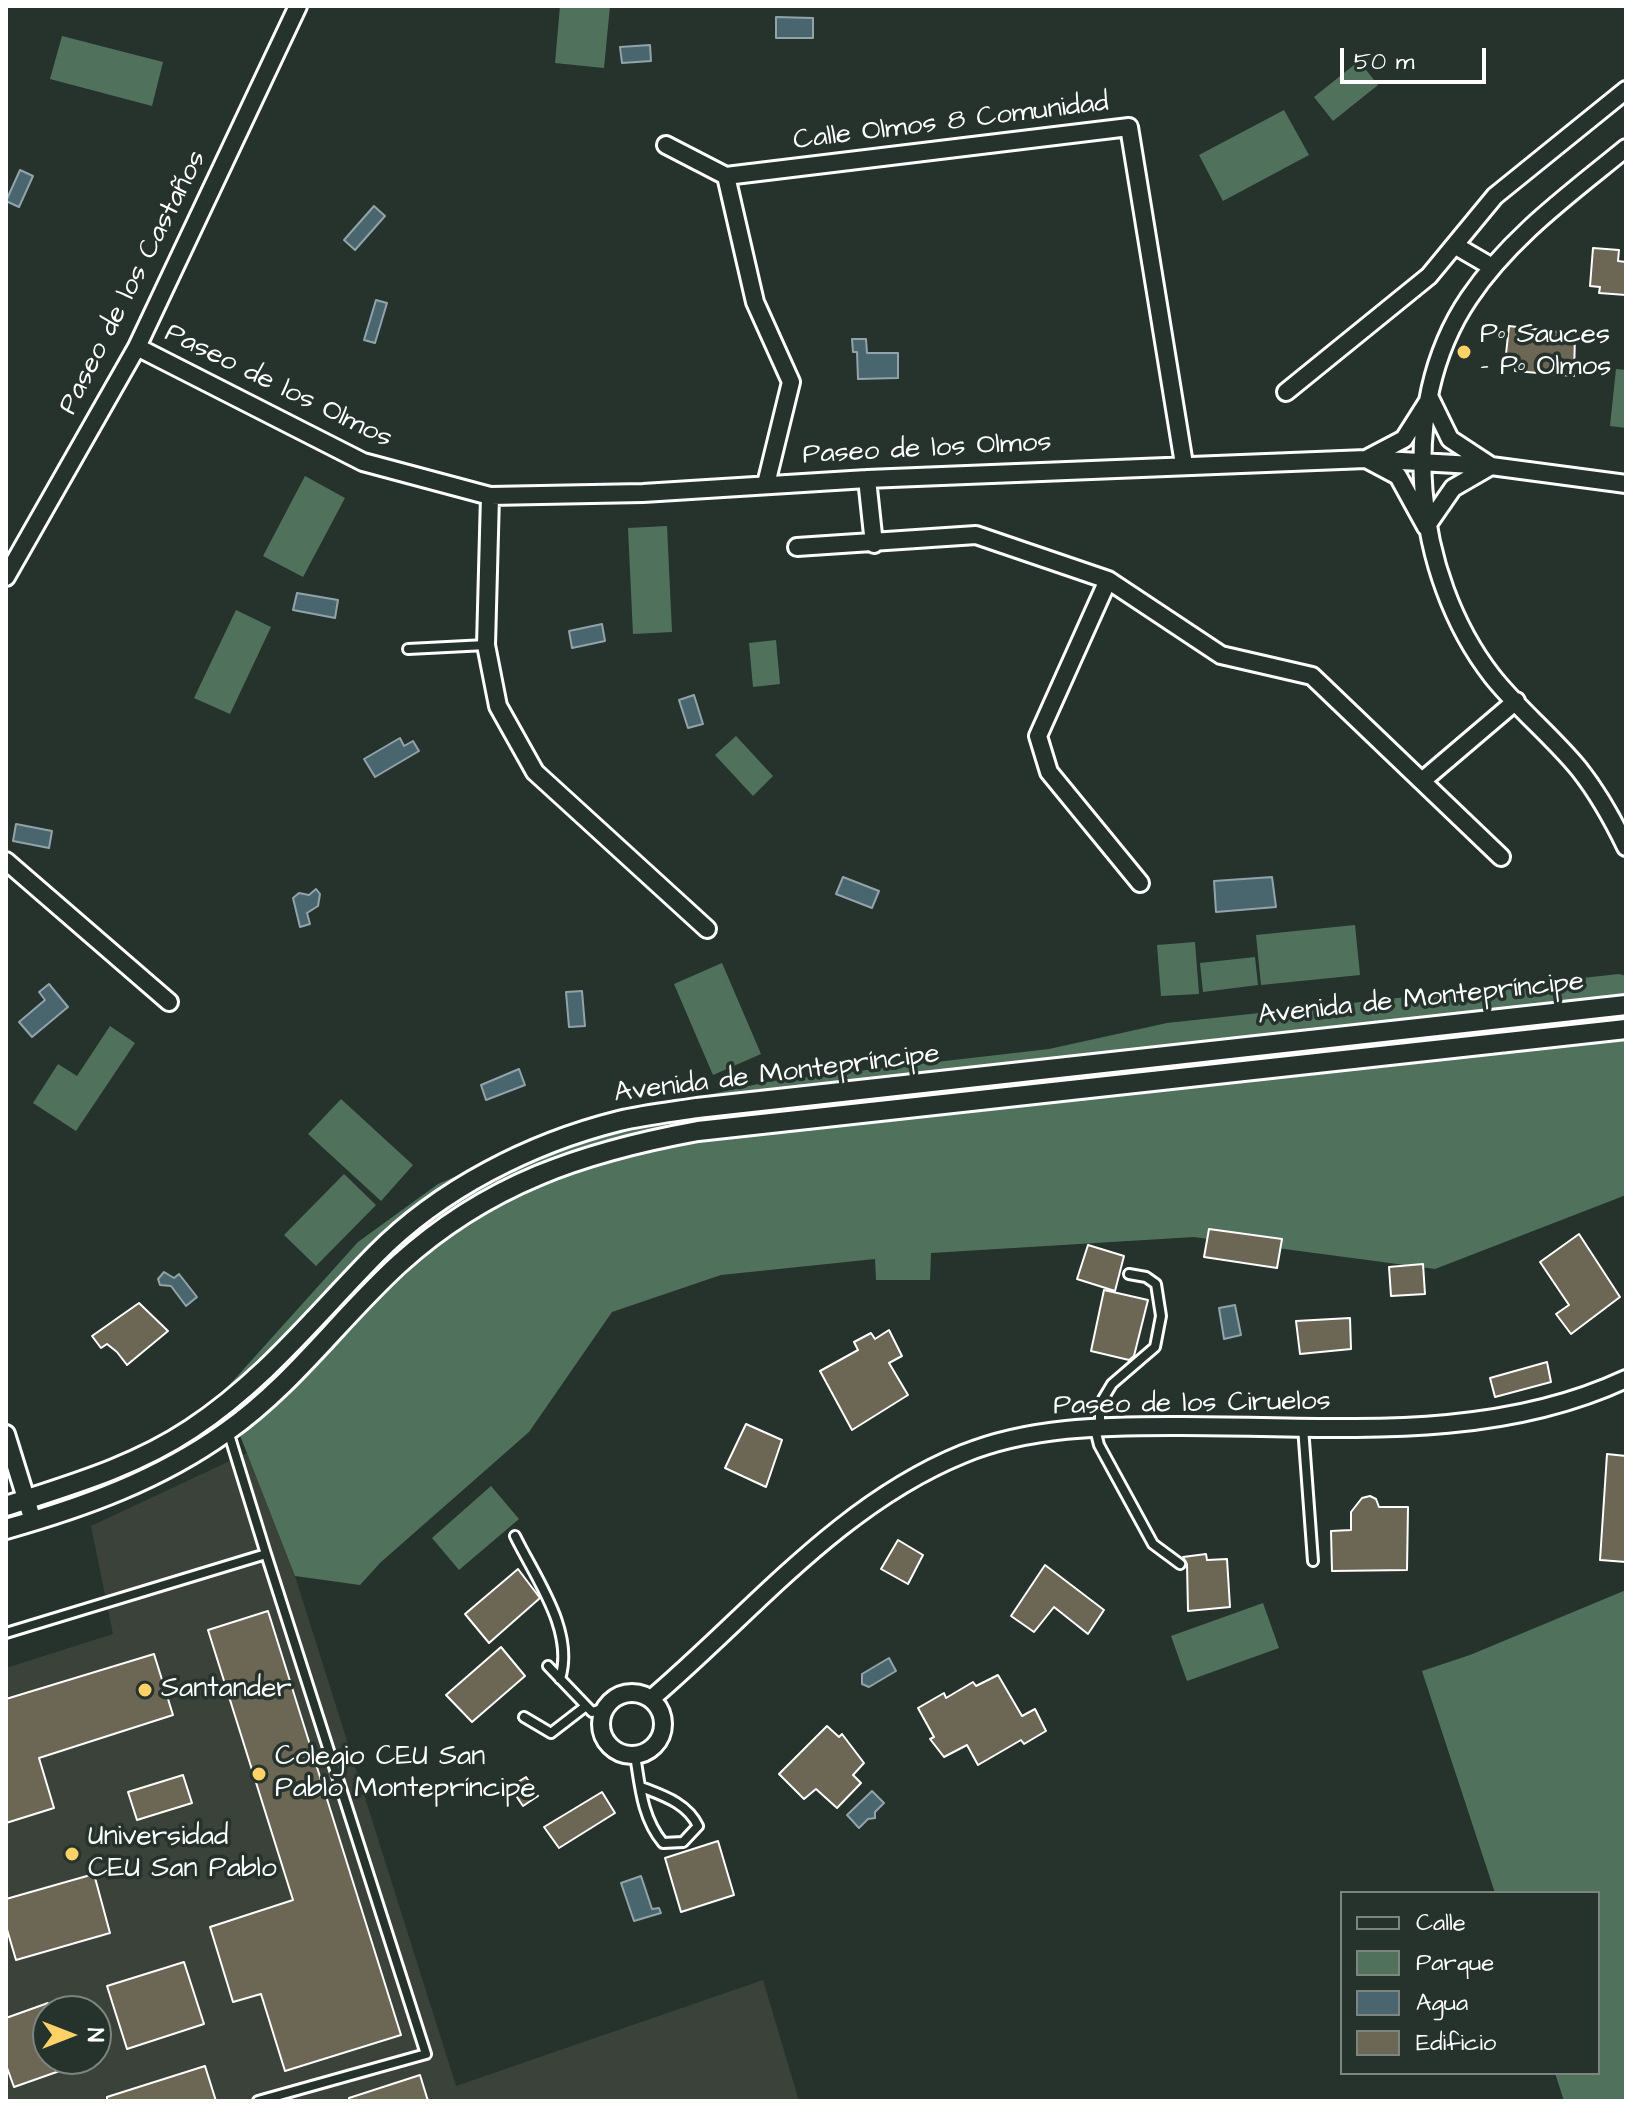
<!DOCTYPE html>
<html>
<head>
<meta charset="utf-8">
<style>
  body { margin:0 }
  #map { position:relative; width:1632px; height:2107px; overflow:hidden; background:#26332d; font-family:"Architects Daughter",sans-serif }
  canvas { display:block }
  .frame { position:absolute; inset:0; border:8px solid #fff; pointer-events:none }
  .legend { position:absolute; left:1340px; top:1891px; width:260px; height:184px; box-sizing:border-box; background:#26332d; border:2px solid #7d8581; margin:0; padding:10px 14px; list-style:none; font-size:24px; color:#fff }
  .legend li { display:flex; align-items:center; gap:16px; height:40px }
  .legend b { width:40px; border:2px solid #7d8581 }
  .north { position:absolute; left:32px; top:1995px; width:80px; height:80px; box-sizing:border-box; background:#26332d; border:2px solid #7d8581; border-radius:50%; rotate:90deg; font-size:22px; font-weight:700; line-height:32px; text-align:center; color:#fff }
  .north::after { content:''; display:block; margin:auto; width:28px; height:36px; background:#ffd166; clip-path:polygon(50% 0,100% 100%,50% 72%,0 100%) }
  .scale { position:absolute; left:1340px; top:48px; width:146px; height:36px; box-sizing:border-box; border:4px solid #fff; border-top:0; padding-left:10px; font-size:24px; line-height:28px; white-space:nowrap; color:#fff; -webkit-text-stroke:6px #26332d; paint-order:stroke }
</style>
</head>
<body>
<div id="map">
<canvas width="1632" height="2107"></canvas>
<div class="frame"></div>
<ul class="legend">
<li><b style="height:10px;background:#26332d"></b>Calle</li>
<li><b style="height:22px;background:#50725d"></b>Parque</li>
<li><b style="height:22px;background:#49666f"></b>Agua</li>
<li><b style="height:22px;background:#6c6655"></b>Edificio</li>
</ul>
<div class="north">N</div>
<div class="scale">50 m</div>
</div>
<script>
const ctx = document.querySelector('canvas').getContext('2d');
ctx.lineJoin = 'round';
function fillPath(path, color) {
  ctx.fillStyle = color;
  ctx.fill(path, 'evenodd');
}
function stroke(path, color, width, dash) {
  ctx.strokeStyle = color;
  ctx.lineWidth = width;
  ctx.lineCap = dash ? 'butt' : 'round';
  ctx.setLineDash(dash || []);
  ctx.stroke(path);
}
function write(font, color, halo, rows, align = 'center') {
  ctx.font = font + ' "Architects Daughter",sans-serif';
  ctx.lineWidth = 7;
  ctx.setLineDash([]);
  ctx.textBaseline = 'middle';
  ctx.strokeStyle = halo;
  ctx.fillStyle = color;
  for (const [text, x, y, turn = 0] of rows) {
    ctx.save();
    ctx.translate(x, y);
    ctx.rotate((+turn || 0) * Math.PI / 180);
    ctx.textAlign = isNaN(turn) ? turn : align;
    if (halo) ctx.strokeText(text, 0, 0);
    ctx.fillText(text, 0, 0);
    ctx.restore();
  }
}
fillPath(new Path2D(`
  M 247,1453 L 295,1576 L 456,2086 L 763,1980 L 799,2101 L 6,2101 L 6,1668 L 113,1634 L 91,1526 ZM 48,2011 L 96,2011 L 96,2059 L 48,2059 Z`), '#3b4239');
fillPath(new Path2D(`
  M 560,6 L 610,6 L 604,68 L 555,63 Z
  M 62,36 L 163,62 L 152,106 L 50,79 Z
  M 1359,61 L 1378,85 L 1333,121 L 1314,97 Z
  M 1284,110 L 1309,155 L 1223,201 L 1199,155 Z
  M 1616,369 L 1626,370 L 1626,428 L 1610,426 Z
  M 305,476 L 345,498 L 303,577 L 263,556 Z
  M 667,526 L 672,632 L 633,634 L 628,528 Z
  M 236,610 L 271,627 L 230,714 L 194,698 Z
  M 776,640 L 780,684 L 753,687 L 749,643 Z
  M 736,736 L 773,776 L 753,796 L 715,755 Z
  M 1355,925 L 1360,975 L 1261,985 L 1256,935 Z
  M 1195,942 L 1199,994 L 1161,996 L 1157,945 Z
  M 1255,957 L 1258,985 L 1203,992 L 1200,963 Z
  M 722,963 L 761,1054 L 713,1075 L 674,984 Z
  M 1619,974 L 1626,976 L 1626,1195 L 1435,1269 L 1194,1237 L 931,1253 L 930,1280 L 876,1280 L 875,1259 L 721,1275 L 612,1312 L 529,1432 L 381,1562 L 360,1585 L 295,1576 L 223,1392 L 358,1242 L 438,1184 L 578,1123 L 772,1081 L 1049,1049 L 1167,1023 Z
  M 110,1026 L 135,1043 L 76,1131 L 33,1103 L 58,1064 L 77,1076 Z
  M 341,1099 L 413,1165 L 381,1201 L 308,1134 Z
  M 344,1174 L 376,1205 L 316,1266 L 284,1235 Z
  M 491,1486 L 519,1519 L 459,1570 L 432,1538 Z
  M 1626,1590 L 1626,2101 L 1564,2101 L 1555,2073 L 1598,2073 L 1598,1893 L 1495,1893 L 1422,1671 L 1470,1655 Z
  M 1263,1603 L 1279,1648 L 1187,1681 L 1171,1636 Z`), '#50725d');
const water = new Path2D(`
  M 776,17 L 813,18 L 813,38 L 776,38 Z
  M 650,45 L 651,61 L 622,63 L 620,47 Z
  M 20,170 L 33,176 L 19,207 L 6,201 Z
  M 374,206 L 385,216 L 355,250 L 344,240 Z
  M 376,300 L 387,303 L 375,343 L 364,340 Z
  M 852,339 L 866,339 L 867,353 L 898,353 L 898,378 L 858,379 L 857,352 L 853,352 Z
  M 297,593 L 338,600 L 335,618 L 293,610 Z
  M 602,624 L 605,641 L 572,648 L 569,631 Z
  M 694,695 L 703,724 L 688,728 L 679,700 Z
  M 400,738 L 404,746 L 413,741 L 419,751 L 375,777 L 364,759 Z
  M 16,824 L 52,831 L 49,848 L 13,841 Z
  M 843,877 L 879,891 L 872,908 L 836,894 Z
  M 1272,877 L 1276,907 L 1216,912 L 1214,881 Z
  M 316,889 L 320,894 L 318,906 L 307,913 L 310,924 L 300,927 L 293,898 L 299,893 L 309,895 Z
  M 49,984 L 68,1007 L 32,1037 L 19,1022 L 45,1000 L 39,992 Z
  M 582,991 L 585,1026 L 569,1027 L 566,992 Z
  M 519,1069 L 525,1085 L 486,1100 L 481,1085 Z
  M 164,1272 L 174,1278 L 179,1274 L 197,1297 L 186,1306 L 171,1286 L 160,1285 L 158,1279 Z
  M 1235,1305 L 1241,1335 L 1224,1339 L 1219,1308 Z
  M 889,1658 L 896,1671 L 869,1687 L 862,1684 L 862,1674 Z
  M 872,1791 L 884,1803 L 875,1812 L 875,1818 L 868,1819 L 859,1828 L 847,1815 Z
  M 641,1876 L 652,1909 L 659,1908 L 661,1913 L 634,1921 L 621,1883 Z`);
fillPath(water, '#49666f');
stroke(water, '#92a3a9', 2);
const building = new Path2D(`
  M 1593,248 L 1619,250 L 1618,261 L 1626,262 L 1626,295 L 1599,293 L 1600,287 L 1590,286 Z
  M 1509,326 L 1575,334 L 1574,376 L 1515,371 L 1517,355 L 1506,354 Z
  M 1209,1229 L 1282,1239 L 1277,1268 L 1204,1257 Z
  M 1579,1234 L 1620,1297 L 1571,1334 L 1556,1314 L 1569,1305 L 1540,1262 Z
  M 1088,1245 L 1124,1256 L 1115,1291 L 1077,1279 Z
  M 1423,1264 L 1425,1294 L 1391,1296 L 1389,1267 Z
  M 1104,1290 L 1148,1300 L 1134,1356 L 1129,1360 L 1091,1351 Z
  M 139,1303 L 168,1331 L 127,1365 L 117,1352 L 107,1344 L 101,1348 L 92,1336 Z
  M 1350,1318 L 1351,1349 L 1300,1354 L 1296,1321 Z
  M 889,1330 L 902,1356 L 889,1363 L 908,1395 L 852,1430 L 820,1371 L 858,1350 L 854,1342 L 871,1333 L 875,1339 Z
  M 1547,1362 L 1551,1382 L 1495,1397 L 1490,1378 Z
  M 746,1424 L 782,1440 L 766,1487 L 725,1468 Z
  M 1607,1454 L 1626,1456 L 1626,1562 L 1600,1560 Z
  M 1370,1496 L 1376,1499 L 1379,1507 L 1408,1507 L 1407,1570 L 1332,1571 L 1331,1531 L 1351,1530 L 1351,1512 L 1362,1498 Z
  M 898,1540 L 923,1555 L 908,1584 L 881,1569 Z
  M 1206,1554 L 1207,1560 L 1227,1559 L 1230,1607 L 1188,1611 L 1187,1564 L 1183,1557 Z
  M 1045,1565 L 1104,1610 L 1088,1634 L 1054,1607 L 1034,1632 L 1011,1616 Z
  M 518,1569 L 540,1598 L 489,1643 L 465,1614 Z
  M 268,1611 L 401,2035 L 285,2071 L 261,1994 L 233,2002 L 210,1927 L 293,1900 L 208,1630 Z
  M 501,1647 L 525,1676 L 472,1722 L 446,1695 Z
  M 154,1654 L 173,1715 L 39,1758 L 54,1808 L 6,1823 L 6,1699 Z
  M 998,1675 L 1022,1716 L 1035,1709 L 1046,1731 L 1024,1744 L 1021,1740 L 978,1765 L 967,1745 L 944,1757 L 930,1739 L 934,1737 L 918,1708 L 944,1693 L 946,1698 L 973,1682 L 976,1686 Z
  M 827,1726 L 839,1737 L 842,1734 L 864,1763 L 853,1775 L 861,1783 L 837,1808 L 816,1789 L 804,1799 L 779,1774 Z
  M 183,1775 L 192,1803 L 137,1820 L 128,1792 Z
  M 526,1777 L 538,1796 L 523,1806 L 510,1787 Z
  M 602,1792 L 615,1813 L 559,1848 L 544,1827 Z
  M 718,1841 L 734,1895 L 681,1912 L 665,1858 Z
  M 94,1874 L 110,1933 L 16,1960 L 6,1926 L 6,1899 Z
  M 184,1962 L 204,2024 L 127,2049 L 107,1986 Z
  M 48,2003 L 48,2059 L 88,2061 L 14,2087 L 6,2065 L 6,2018 Z
  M 205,2066 L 216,2101 L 107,2101 L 107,2097 Z
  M 420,2075 L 428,2101 L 349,2101 L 349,2098 Z`);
fillPath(building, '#6c6655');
stroke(building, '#fff', 2);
const service = new Path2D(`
  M 408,649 L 486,645
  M 1100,1427 L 1100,1404 L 1112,1384 L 1155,1347 L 1161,1316 L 1156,1284 L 1146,1277 L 1129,1274
  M 1303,1427 L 1313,1561
  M 1095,1429 L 1099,1445 L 1153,1544 L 1180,1564
  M 515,1536 C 536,1579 575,1631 560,1679
  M 6,1633 L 266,1554 L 228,1431
  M 548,1666 L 592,1712 L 605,1708
  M 524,1717 L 551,1733 L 586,1706
  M 635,1755 C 640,1786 642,1818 663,1843 L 683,1842 L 698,1826 C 687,1803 664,1796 641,1787
  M 258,2101 L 426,2054 L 266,1554`);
const minor = new Path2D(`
  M 666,145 L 726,176 L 755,302 L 791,382 L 766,484
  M 1626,148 C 1570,194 1510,237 1469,298 C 1395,407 1414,576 1492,676 C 1518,709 1552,736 1579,769 C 1598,793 1613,820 1626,847
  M 726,176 L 1129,127 L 1184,464
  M 1456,246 L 1492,267
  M 137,347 L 363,462 L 490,496 L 643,493 L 867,479 L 1366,459 L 1491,466 L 1626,484
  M 1286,392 L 1429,276 L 1495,196 L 1626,90
  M 1430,398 L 1450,439 L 1491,466 L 1453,488 L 1426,527 L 1398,476 L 1366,459 L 1404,439 Z
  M 867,479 L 874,544
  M 490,496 L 486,645 L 498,706 L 535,772 L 707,929
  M 797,547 L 976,535 L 1108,580 L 1221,655 L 1312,676 L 1501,857
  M 6,577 L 137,347 L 298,6
  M 1108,580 L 1038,736 L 1049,772 L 1140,883
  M 1422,781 L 1516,701
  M 6,861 L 169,1002
  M 6,1434 L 33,1521
  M601 1724a31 31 0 1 1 62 0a31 31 0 1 1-62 0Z
  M 651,1699 C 752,1613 838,1505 963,1454 C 1029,1427 1103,1426 1172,1426 C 1323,1425 1485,1445 1626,1379`);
const tertiary = new Path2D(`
  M 6,1506 C 70,1485 134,1467 191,1429 C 265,1380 314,1317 376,1254 C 440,1189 531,1143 619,1121 C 644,1115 671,1112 697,1108 L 1626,1005
  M 6,1529 C 84,1507 159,1480 226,1432 C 293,1385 339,1319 399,1264 C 487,1184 583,1152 698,1131 L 1626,1029`);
stroke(service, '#fff', 14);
stroke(minor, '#fff', 22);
stroke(tertiary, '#fff', 24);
stroke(service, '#26332d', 8);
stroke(minor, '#26332d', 16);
stroke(tertiary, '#26332d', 18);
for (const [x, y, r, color] of [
  [1464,352,8,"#ffd166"],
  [145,1690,8,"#ffd166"],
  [259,1774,8,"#ffd166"],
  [72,1854,8,"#ffd166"]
]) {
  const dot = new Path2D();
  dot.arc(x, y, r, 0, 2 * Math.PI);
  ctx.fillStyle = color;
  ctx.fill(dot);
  stroke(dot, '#26332d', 3);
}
write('28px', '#fff', '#26332d', [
  ["Calle Olmos 8 Comunidad",951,123,-7],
  ["Paseo de los Castaños",134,283,-63],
  ["Paseo de los Olmos",278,387,26],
  ["Paseo de los Olmos",927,450,-3],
  ["Avenida de Montepríncipe",1421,1000,-6],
  ["Avenida de Montepríncipe",777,1075,-7],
  ["Paseo de los Ciruelos",1192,1405,-1]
]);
write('28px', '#fff', '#26332d', [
  ["Pº Sauces",1480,336],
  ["- Pº Olmos",1480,368],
  ["Santander",161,1690],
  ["Colegio CEU San",275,1758],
  ["Pablo Montepríncipe",275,1790],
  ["Universidad",88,1838],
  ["CEU San Pablo",88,1870]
], 'left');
</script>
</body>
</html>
